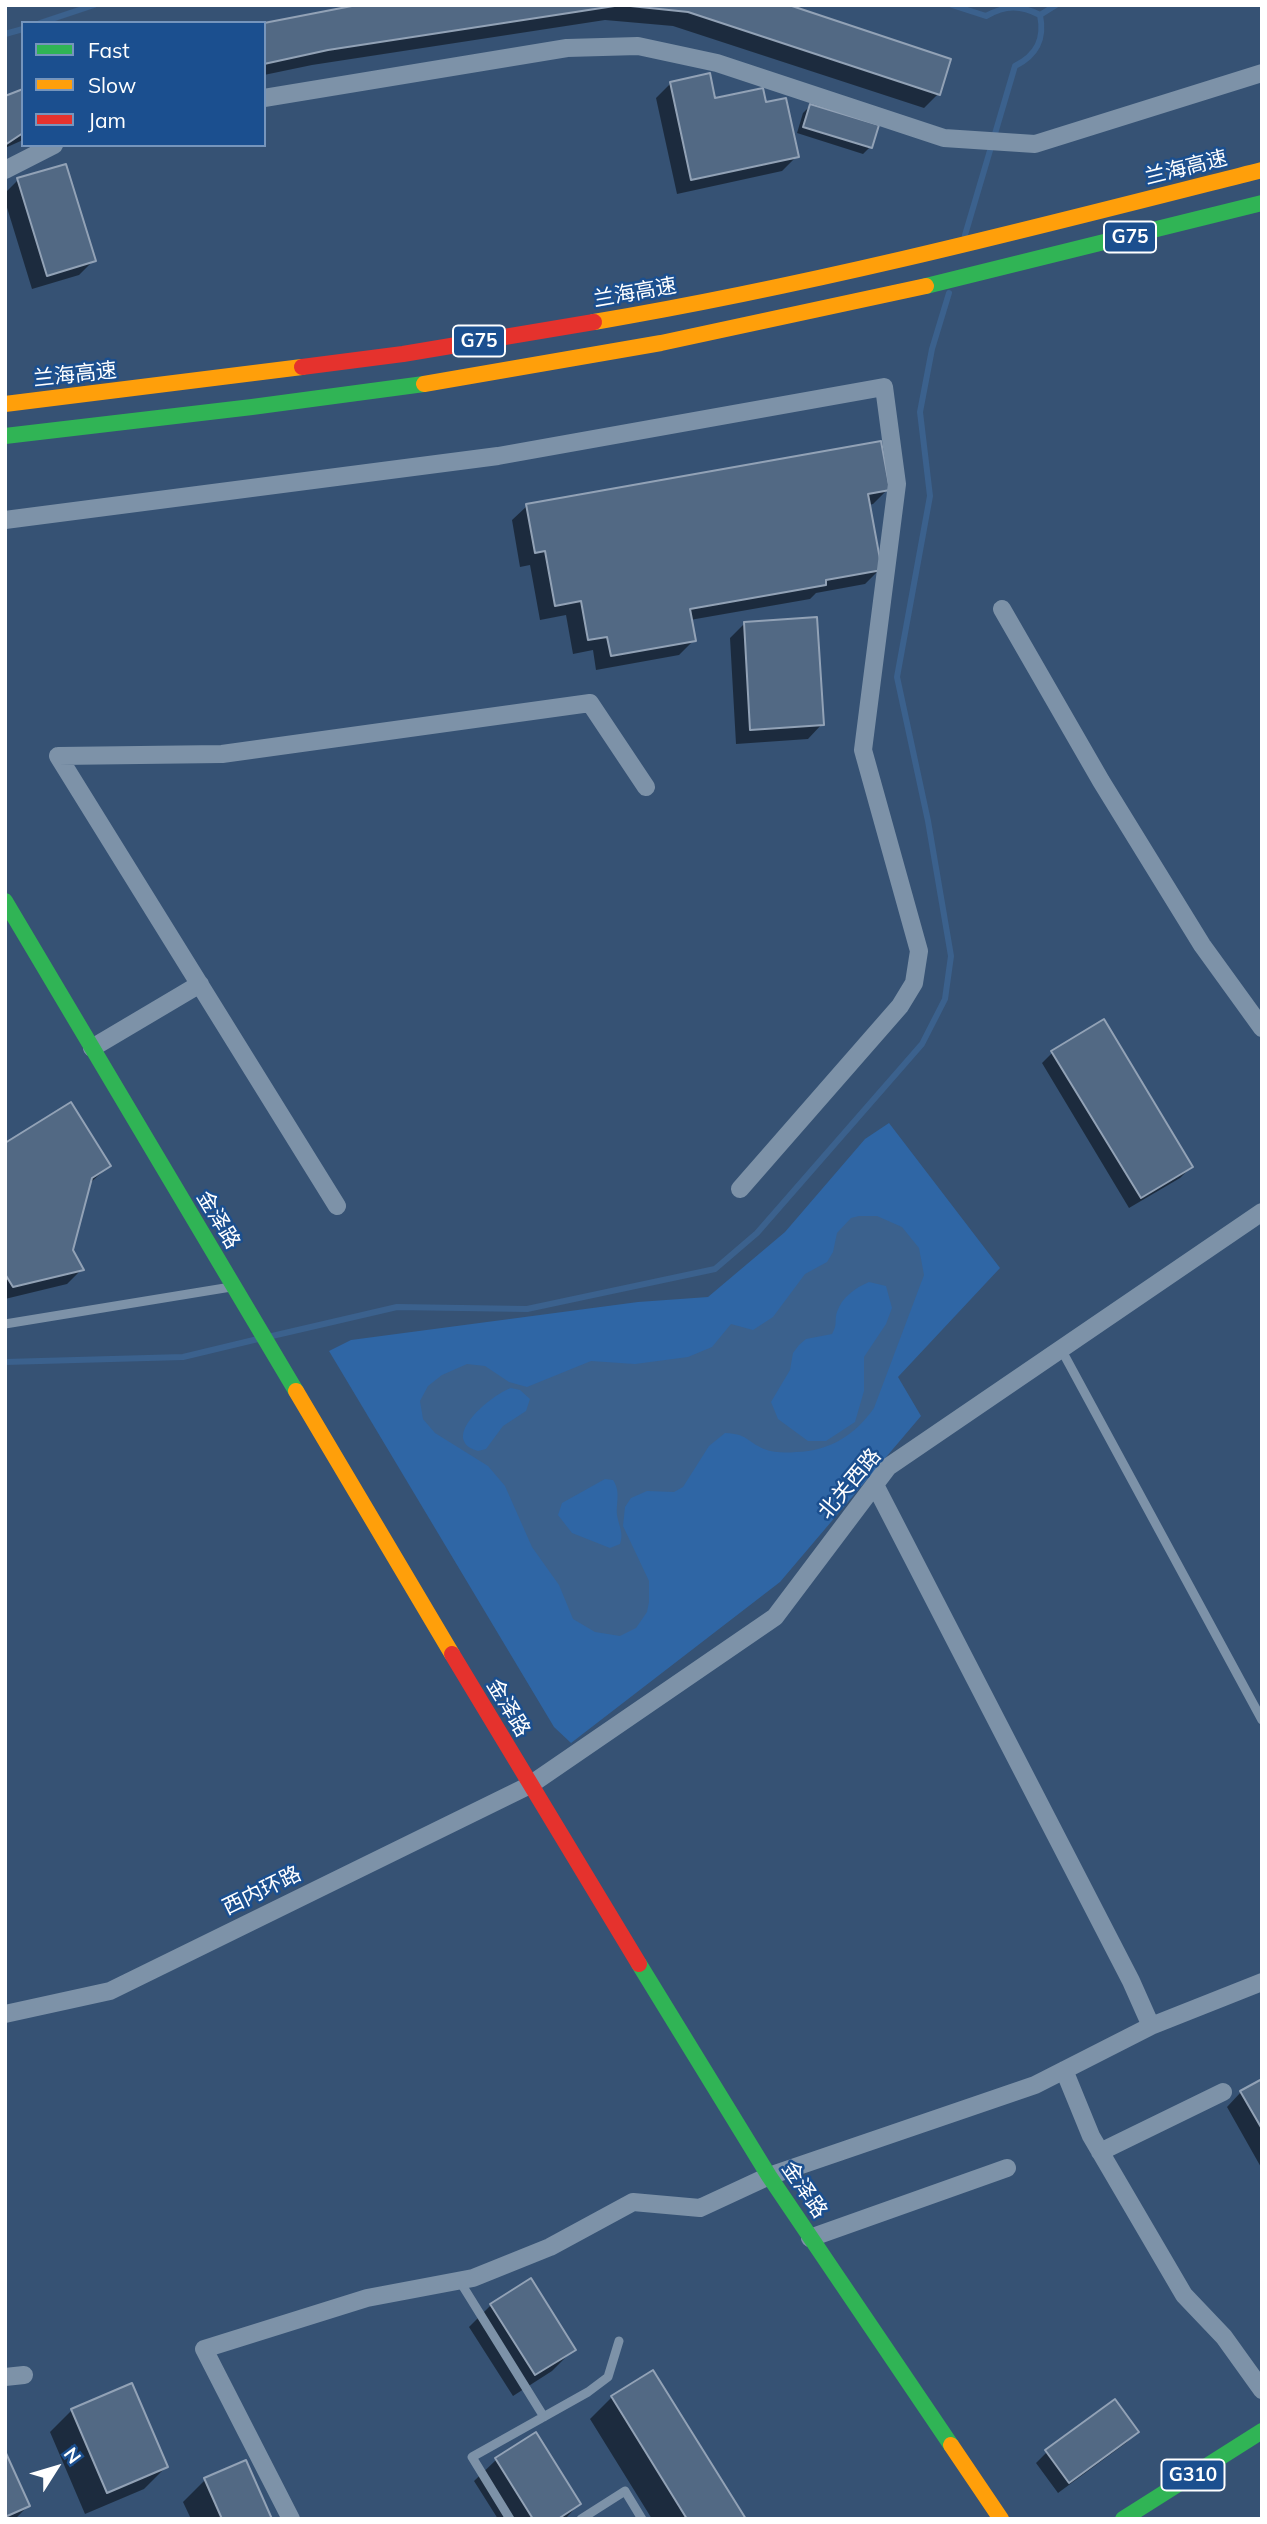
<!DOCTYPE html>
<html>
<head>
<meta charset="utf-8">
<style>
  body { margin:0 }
  #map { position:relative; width:1267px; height:2524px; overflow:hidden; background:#365274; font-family:Mulish,sans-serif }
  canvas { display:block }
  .frame { position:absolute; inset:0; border:7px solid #fff; pointer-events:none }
  .legend { position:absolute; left:21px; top:21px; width:245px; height:126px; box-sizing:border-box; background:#1b4f8f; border:2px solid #7695bc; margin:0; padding:9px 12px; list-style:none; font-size:21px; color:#fff }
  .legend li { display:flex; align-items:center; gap:14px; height:35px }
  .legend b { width:35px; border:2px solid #7695bc }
  .north { position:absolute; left:21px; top:2433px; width:70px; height:70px; -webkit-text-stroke:5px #1b4f8f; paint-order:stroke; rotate:53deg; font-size:19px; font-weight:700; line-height:28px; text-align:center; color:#fff }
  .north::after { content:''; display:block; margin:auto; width:24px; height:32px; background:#fff; clip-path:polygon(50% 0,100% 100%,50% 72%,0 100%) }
</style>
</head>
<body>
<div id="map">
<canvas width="1267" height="2524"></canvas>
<div class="frame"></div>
<ul class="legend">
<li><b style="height:9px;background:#30b455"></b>Fast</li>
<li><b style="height:9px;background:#ff9f0a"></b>Slow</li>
<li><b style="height:9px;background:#e5322d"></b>Jam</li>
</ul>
<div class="north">N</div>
</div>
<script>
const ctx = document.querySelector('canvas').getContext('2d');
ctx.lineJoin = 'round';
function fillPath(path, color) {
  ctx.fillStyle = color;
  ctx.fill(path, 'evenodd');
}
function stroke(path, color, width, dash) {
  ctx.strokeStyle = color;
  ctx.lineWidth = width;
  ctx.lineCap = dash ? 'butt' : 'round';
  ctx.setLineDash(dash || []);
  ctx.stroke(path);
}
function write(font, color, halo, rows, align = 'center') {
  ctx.font = font + ' Mulish,"Noto Sans SC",sans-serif';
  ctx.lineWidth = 5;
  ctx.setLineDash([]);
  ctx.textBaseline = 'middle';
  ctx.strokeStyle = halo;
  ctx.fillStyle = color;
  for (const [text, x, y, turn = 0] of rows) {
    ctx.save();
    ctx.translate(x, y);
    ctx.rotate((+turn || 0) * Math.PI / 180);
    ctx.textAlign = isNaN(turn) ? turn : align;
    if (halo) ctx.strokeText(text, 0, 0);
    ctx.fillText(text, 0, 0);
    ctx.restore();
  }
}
fillPath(new Path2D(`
  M 889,1123 L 1000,1268 L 898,1377 L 921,1416 L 780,1582 L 571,1743 L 554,1727 L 329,1351 L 351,1340 L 638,1302 L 708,1297 L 785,1232 L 865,1139 Z`), '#2f66a5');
fillPath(new Path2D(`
  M 859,1216 L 877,1216 L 902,1227 L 919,1248 L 924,1275 L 874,1408 C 855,1435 830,1451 796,1452 C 786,1453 774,1453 764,1449 C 746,1441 748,1434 725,1433 L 709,1446 L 683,1487 L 674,1492 L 647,1491 L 631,1498 L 625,1507 L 623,1526 L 649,1581 L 649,1602 L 647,1612 L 636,1628 L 620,1636 L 595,1632 L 573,1619 L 559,1585 L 532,1547 L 505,1486 L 488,1466 L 435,1433 L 423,1419 L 420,1401 L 428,1386 L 442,1375 L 467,1364 L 485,1366 L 509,1382 L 527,1387 L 591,1361 L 635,1364 L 688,1357 L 712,1347 L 731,1324 L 753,1330 L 773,1317 L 805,1274 L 827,1262 L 833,1252 L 837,1233 L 851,1218 ZM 869,1282 L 886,1286 L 892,1308 L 886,1324 L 864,1357 L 864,1391 L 855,1422 L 826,1441 L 808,1441 L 778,1419 L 771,1402 L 790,1370 L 793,1353 L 799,1345 L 806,1339 L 832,1334 C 838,1324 834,1321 837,1312 C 842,1297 855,1288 869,1282 ZM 511,1388 L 520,1390 L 530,1399 L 526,1411 L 503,1426 L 486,1449 L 478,1451 C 472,1449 466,1447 464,1441 C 457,1423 496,1393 511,1388 ZM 605,1479 L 613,1480 C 621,1492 616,1502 617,1515 C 619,1527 624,1533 620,1544 L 610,1548 L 572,1533 L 558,1515 L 562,1503 Z`), '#3b618d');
fillPath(new Path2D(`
  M 369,5 L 783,5 L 938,94 L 924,108 L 673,26 L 605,20 L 312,65 L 264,75 L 264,25 Z
  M 671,83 L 714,100 L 765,104 L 797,156 L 782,171 L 677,194 L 656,98 Z
  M 23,91 L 23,140 L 5,148 L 5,98 Z
  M 810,106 L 870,147 L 863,154 L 797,133 L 803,113 Z
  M 18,180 L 94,260 L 79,275 L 32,289 L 5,201 L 5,193 Z
  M 888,489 L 873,504 L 869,505 L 880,569 L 865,584 L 816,593 L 810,599 L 690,620 L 694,640 L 679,655 L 596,670 L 593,650 L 573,654 L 566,615 L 540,620 L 530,565 L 520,567 L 512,520 L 527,506 Z
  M 745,623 L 822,724 L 808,739 L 736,744 L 730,638 Z
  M 1053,1052 L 1191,1167 L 1180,1178 L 1129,1208 L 1042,1063 Z
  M 5,1145 L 109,1166 L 89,1184 L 71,1250 L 82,1269 L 67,1284 L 5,1299 Z
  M 1262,2081 L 1262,2169 L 1227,2107 L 1241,2092 Z
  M 491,2305 L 574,2349 L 552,2371 L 513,2396 L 469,2327 Z
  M 612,2397 L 744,2519 L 652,2519 L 590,2419 Z
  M 72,2410 L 166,2467 L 144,2489 L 85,2514 L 50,2432 Z
  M 1137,2432 L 1126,2443 L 1058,2493 L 1036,2463 L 1047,2452 Z
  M 5,2455 L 28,2506 L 15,2519 L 5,2519 Z
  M 496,2460 L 579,2504 L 565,2519 L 498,2519 L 474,2481 Z
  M 205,2480 L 270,2519 L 191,2519 L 183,2502 Z`), '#0007');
stroke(new Path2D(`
  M 952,5 L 986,16 C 1006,5 1020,5 1040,15
  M 1040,15 L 1056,5
  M 40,23 L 94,5
  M 5,34 L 23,29
  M 965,235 L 1015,66 C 1037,55 1045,39 1040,15
  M 272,1336 L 397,1307 L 527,1309 L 715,1269 L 757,1233 L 922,1044 L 945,999 L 951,956 L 928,821 L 897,677 L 930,496 L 920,412 L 932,349 L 949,293
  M 5,1362 L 183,1357 L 258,1339`), '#3b618d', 6);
const building = new Path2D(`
  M 357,5 L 789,5 L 951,59 L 940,95 L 688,12 L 621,5 L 328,50 L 264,64 L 264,23 Z
  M 710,73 L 715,98 L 763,88 L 766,102 L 786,98 L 799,157 L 691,180 L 670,82 Z
  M 23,89 L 23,133 L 5,145 L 5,96 Z
  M 810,104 L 879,125 L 872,148 L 803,127 Z
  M 66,164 L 96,261 L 47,276 L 17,178 Z
  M 881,441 L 890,490 L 868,494 L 882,570 L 826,580 L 826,585 L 690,609 L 696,641 L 611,656 L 607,637 L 588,640 L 581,601 L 555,606 L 545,551 L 535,553 L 526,504 Z
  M 817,617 L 824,725 L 750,730 L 744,622 Z
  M 1104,1019 L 1193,1167 L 1141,1198 L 1051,1051 Z
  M 71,1102 L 111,1166 L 92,1178 L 73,1250 L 84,1270 L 13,1287 L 5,1274 L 5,1143 Z
  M 1262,2079 L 1262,2129 L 1240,2091 Z
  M 531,2278 L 576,2350 L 535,2375 L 490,2304 Z
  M 653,2370 L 746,2519 L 687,2519 L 611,2396 Z
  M 132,2383 L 168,2467 L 107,2493 L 71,2409 Z
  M 1115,2399 L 1139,2432 L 1069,2483 L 1045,2450 Z
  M 536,2432 L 581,2504 L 558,2519 L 533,2519 L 495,2458 Z
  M 5,2451 L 30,2506 L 5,2517 Z
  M 246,2460 L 272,2519 L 222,2519 L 204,2478 Z`);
fillPath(building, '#526984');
stroke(building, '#92a2b6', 2);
stroke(new Path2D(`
  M 5,1324 L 231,1287
  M 1061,1349 L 1262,1720
  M 459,2280 L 544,2417
  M 510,2519 L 472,2457 L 588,2392 L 608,2377 L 619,2341
  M 581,2519 L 625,2491 L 642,2519`), '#7d92a8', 9);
stroke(new Path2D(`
  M 264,98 L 567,48 L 638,46 L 717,63 L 944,138 L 1035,144 L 1262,73
  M 5,170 L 54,145
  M 5,520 L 498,456 L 884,387 L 897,484 L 863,750 L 919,951 L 914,983 L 900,1006 L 740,1189
  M 1002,609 L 1101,781 L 1202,945 L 1262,1028
  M 58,756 L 222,754 L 590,703 L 646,787
  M 58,756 L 337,1206
  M 92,1048 L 200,984
  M 875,1485 L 1131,1981 L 1151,2026
  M 5,2014 L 110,1991 L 530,1785 L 775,1617 L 888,1467 L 1262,1212
  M 1064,2070 L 1091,2136 L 1184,2295 L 1224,2337 L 1262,2390
  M 1100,2152 L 1223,2092
  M 810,2238 L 1007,2168
  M 5,2377 L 24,2375
  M 291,2519 L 204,2349 L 367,2298 L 473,2278 L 550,2247 L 633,2202 L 700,2208 L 769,2176 L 1035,2085 L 1151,2026 L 1262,1982`), '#7d92a8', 18);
stroke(new Path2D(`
  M 926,286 L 1262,203
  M 5,436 L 252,407 L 424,384
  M 5,901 L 296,1391
  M 639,1964 L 769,2176 L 951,2445
  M 1123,2519 L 1262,2431`), '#30b455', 16);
stroke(new Path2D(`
  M 594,322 C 819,284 1041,226 1262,170
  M 424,384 L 661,343 L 926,286
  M 5,404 L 302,367
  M 296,1391 L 452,1654
  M 951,2445 L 1001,2519`), '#ff9f0a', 16);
stroke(new Path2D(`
  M 302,367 L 403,354 L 594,322
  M 452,1654 L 639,1964`), '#e5322d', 16);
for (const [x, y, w] of [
  [1130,237,52],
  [479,341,52],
  [1193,2475,63]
]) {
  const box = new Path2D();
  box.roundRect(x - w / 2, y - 15.5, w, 31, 5);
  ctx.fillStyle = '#1b4f8f';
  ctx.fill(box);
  stroke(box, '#fff', 2);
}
write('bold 19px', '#fff', null, [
  ["G75",1130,237],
  ["G75",479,341],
  ["G310",1193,2475]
]);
write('21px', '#fff', '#1b4f8f', [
  ["兰海高速",1186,168,-14],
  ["兰海高速",635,293,-10],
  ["兰海高速",75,375,-6],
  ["金泽路",218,1220,59],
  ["北关西路",850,1484,-50],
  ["金泽路",508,1708,59],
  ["西内环路",262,1891,-26],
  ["金泽路",804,2190,56]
]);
</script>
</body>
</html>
